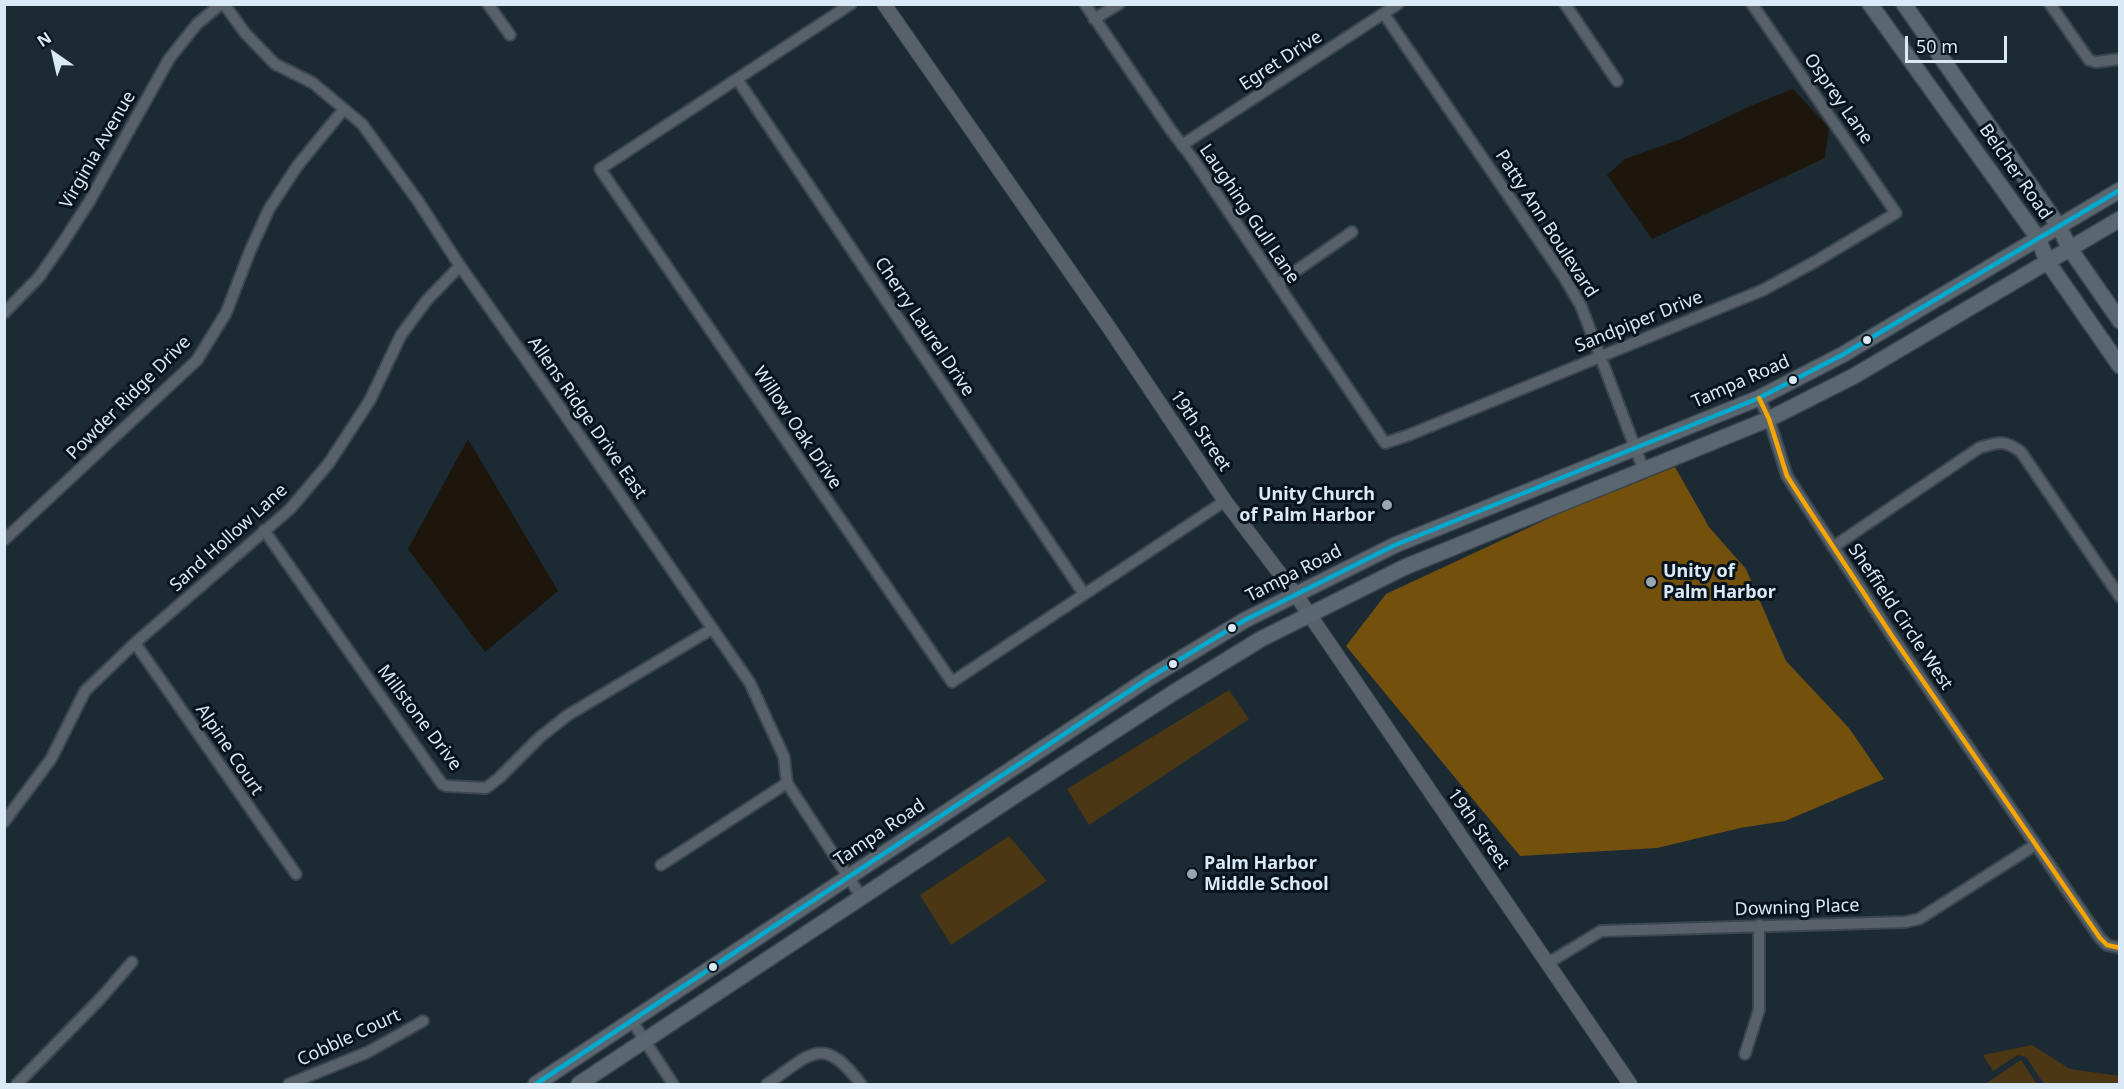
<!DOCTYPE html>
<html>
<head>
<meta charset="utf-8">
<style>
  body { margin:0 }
  #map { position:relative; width:2124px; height:1089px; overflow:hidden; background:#1c2a34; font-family:"Noto Sans",sans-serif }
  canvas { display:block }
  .frame { position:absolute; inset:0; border:6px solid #d9e9f5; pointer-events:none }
  .north { position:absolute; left:24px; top:24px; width:60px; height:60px; -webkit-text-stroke:4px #08131b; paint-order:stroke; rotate:326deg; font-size:16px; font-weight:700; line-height:24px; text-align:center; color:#d9e9f5 }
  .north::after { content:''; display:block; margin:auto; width:21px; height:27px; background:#d9e9f5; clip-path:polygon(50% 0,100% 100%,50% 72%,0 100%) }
  .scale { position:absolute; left:1905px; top:36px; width:102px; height:27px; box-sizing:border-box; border:3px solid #d9e9f5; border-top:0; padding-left:8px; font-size:18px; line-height:21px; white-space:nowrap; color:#d9e9f5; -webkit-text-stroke:4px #08131b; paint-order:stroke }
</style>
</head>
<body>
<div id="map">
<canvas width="2124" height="1089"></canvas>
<div class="frame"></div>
<div class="north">N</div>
<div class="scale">50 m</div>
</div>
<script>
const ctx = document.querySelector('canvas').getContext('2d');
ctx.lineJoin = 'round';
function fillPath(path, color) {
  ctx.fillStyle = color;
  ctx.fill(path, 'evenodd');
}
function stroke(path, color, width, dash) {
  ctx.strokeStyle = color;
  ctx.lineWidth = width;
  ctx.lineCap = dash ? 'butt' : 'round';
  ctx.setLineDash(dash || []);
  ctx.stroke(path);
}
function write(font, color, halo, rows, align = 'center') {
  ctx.font = font + ' "Noto Sans",sans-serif';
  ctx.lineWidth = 6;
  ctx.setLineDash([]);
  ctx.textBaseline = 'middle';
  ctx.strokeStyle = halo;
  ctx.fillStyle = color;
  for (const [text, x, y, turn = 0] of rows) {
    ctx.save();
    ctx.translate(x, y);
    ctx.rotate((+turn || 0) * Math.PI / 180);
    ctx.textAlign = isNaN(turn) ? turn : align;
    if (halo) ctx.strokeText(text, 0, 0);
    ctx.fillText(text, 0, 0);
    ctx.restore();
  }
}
fillPath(new Path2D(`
  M 1229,690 L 1249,719 L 1089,825 L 1067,789 Z
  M 1009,836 L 1047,881 L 951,945 L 920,895 Z
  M 2032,1045 L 2070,1069 L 2119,1076 L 2119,1084 L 2044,1084 L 2026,1057 L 2018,1055 L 1993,1071 L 1983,1055 Z
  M 2021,1060 L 2037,1084 L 1985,1084 Z`), '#4c3714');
fillPath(new Path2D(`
  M 1675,467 L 1709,527 L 1746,569 L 1786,661 L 1849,728 L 1884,779 L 1785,821 L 1740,828 L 1657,848 L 1520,856 L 1346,646 L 1386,594 L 1560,513 Z`), '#74500d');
fillPath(new Path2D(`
  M 1793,89 L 1829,128 L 1825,158 L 1652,239 L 1607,175 L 1625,159 L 1681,139 L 1755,104 Z
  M 468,439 L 558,591 L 485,652 L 408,549 Z`), '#1d160d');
const minor = new Path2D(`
  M 224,4 L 245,33 L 275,64 L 313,83 L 362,124 L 418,201 L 460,266 L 554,399 L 750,683 L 784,757 L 787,783 L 862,898
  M 488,4 L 510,35
  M 851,4 L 600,169 L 952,682 L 1225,501
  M 1085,4 L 1170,129 L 1193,159 L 1385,443 L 1409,435 L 1763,290 L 1818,260 L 1896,213 L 1752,4
  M 1565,4 L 1617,81
  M 2050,4 L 2089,60 L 2096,62 L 2120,59
  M 1384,14 L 1564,277 L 1581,306 L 1644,471
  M 1094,19 L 1119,4
  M 737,79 L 1084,594
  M 1182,145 L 1398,4
  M 1277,284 L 1352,232
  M 4,313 L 39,277 L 62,244 L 89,202 L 169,59 L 197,24 L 221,4
  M 1759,398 L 1769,419 L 1787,476 L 1807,507 L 1894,639 L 2100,938 L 2107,945 L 2120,948
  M 264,530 L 442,784 L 446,786 L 486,788 L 499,778 L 540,737 L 568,715 L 712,629
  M 4,540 L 197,360 L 226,313 L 250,251 L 269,209 L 298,165 L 344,109
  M 1833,547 L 1979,448 C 1998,442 2004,439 2021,452 L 2120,597
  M 135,643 L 296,874
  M 4,822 L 51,759 L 85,691 L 135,643 L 290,509 L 329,463 L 370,400 L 401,335 L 427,300 L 460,266
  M 661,865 L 787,783
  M 1548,963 L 1601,931 L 1905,922 L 1919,919 L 2035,845
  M 632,1021 L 673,1084
  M 1745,1054 L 1759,1010 L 1759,925
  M 17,1084 L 101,998 L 132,962
  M 289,1084 L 368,1052 L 423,1021
  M 767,1084 C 812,1054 822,1033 861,1084`);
const tertiary = new Path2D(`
  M 884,4 L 1110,329 L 1225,501 L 1296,595 L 1630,1084`);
const secondary = new Path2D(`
  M 1870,4 L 2038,238 L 2047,261 L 2120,366
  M 1904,4 L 2058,225 L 2070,249 L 2120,321
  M 536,1084 L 1149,678 L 1245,620 L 1395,545 L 1759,398 L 1842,355 L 2120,190
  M 579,1084 L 1022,791 L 1173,693 L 1261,639 L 1405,567 L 1769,419 L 1854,376 L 2120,219`);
stroke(minor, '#3b464f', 14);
stroke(tertiary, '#3b464f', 16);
stroke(secondary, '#3b464f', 18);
stroke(minor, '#586169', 10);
stroke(tertiary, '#586169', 14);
stroke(secondary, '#5a6770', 15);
stroke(new Path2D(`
  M 536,1084 L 1149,678 L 1245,620 L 1395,545 L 1759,398 L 1842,355 L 2120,190`), '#00a9ce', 4.5);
stroke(new Path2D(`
  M 1759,398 L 1769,419 L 1787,476 L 1807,507 L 1894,639 L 2100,938 L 2107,945 L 2120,948`), '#f7a600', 4.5);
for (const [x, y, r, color] of [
  [1867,340,5,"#d9e9f5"],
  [1793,380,5,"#d9e9f5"],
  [1387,505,6,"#97a6b1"],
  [1651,582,6,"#97a6b1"],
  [1232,628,5,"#d9e9f5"],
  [1173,664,5,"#d9e9f5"],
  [1192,874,6,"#97a6b1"],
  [713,967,5,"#d9e9f5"]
]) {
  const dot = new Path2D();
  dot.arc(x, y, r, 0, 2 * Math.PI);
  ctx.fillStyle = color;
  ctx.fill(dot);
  stroke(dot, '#08131b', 2);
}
write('18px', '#d9e9f5', '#08131b', [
  ["Egret Drive",1281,61,-33],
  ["Osprey Lane",1838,99,55],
  ["Virginia Avenue",98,150,-60],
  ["Belcher Road",2015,172,55],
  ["Laughing Gull Lane",1249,214,56],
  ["Patty Ann Boulevard",1546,224,57],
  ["Sandpiper Drive",1639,322,-22],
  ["Cherry Laurel Drive",924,327,56],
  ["Tampa Road",1741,382,-24],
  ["Powder Ridge Drive",129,398,-45],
  ["Allens Ridge Drive East",587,418,55],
  ["Willow Oak Drive",797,428,56],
  ["19th Street",1200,431,56],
  ["Sand Hollow Lane",229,538,-42],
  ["Tampa Road",1294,574,-27],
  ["Sheffield Circle West",1900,617,56],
  ["Millstone Drive",419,718,53],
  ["Alpine Court",229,750,56],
  ["19th Street",1478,829,55],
  ["Tampa Road",880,833,-34],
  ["Downing Place",1797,908,-2],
  ["Cobble Court",349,1038,-25]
]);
write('bold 18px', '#d9e9f5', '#08131b', [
  ["Unity Church",1375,495,"right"],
  ["of Palm Harbor",1375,516,"right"],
  ["Unity of",1663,572],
  ["Palm Harbor",1663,593],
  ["Palm Harbor",1204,864],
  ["Middle School",1204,885]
], 'left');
</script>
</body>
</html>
